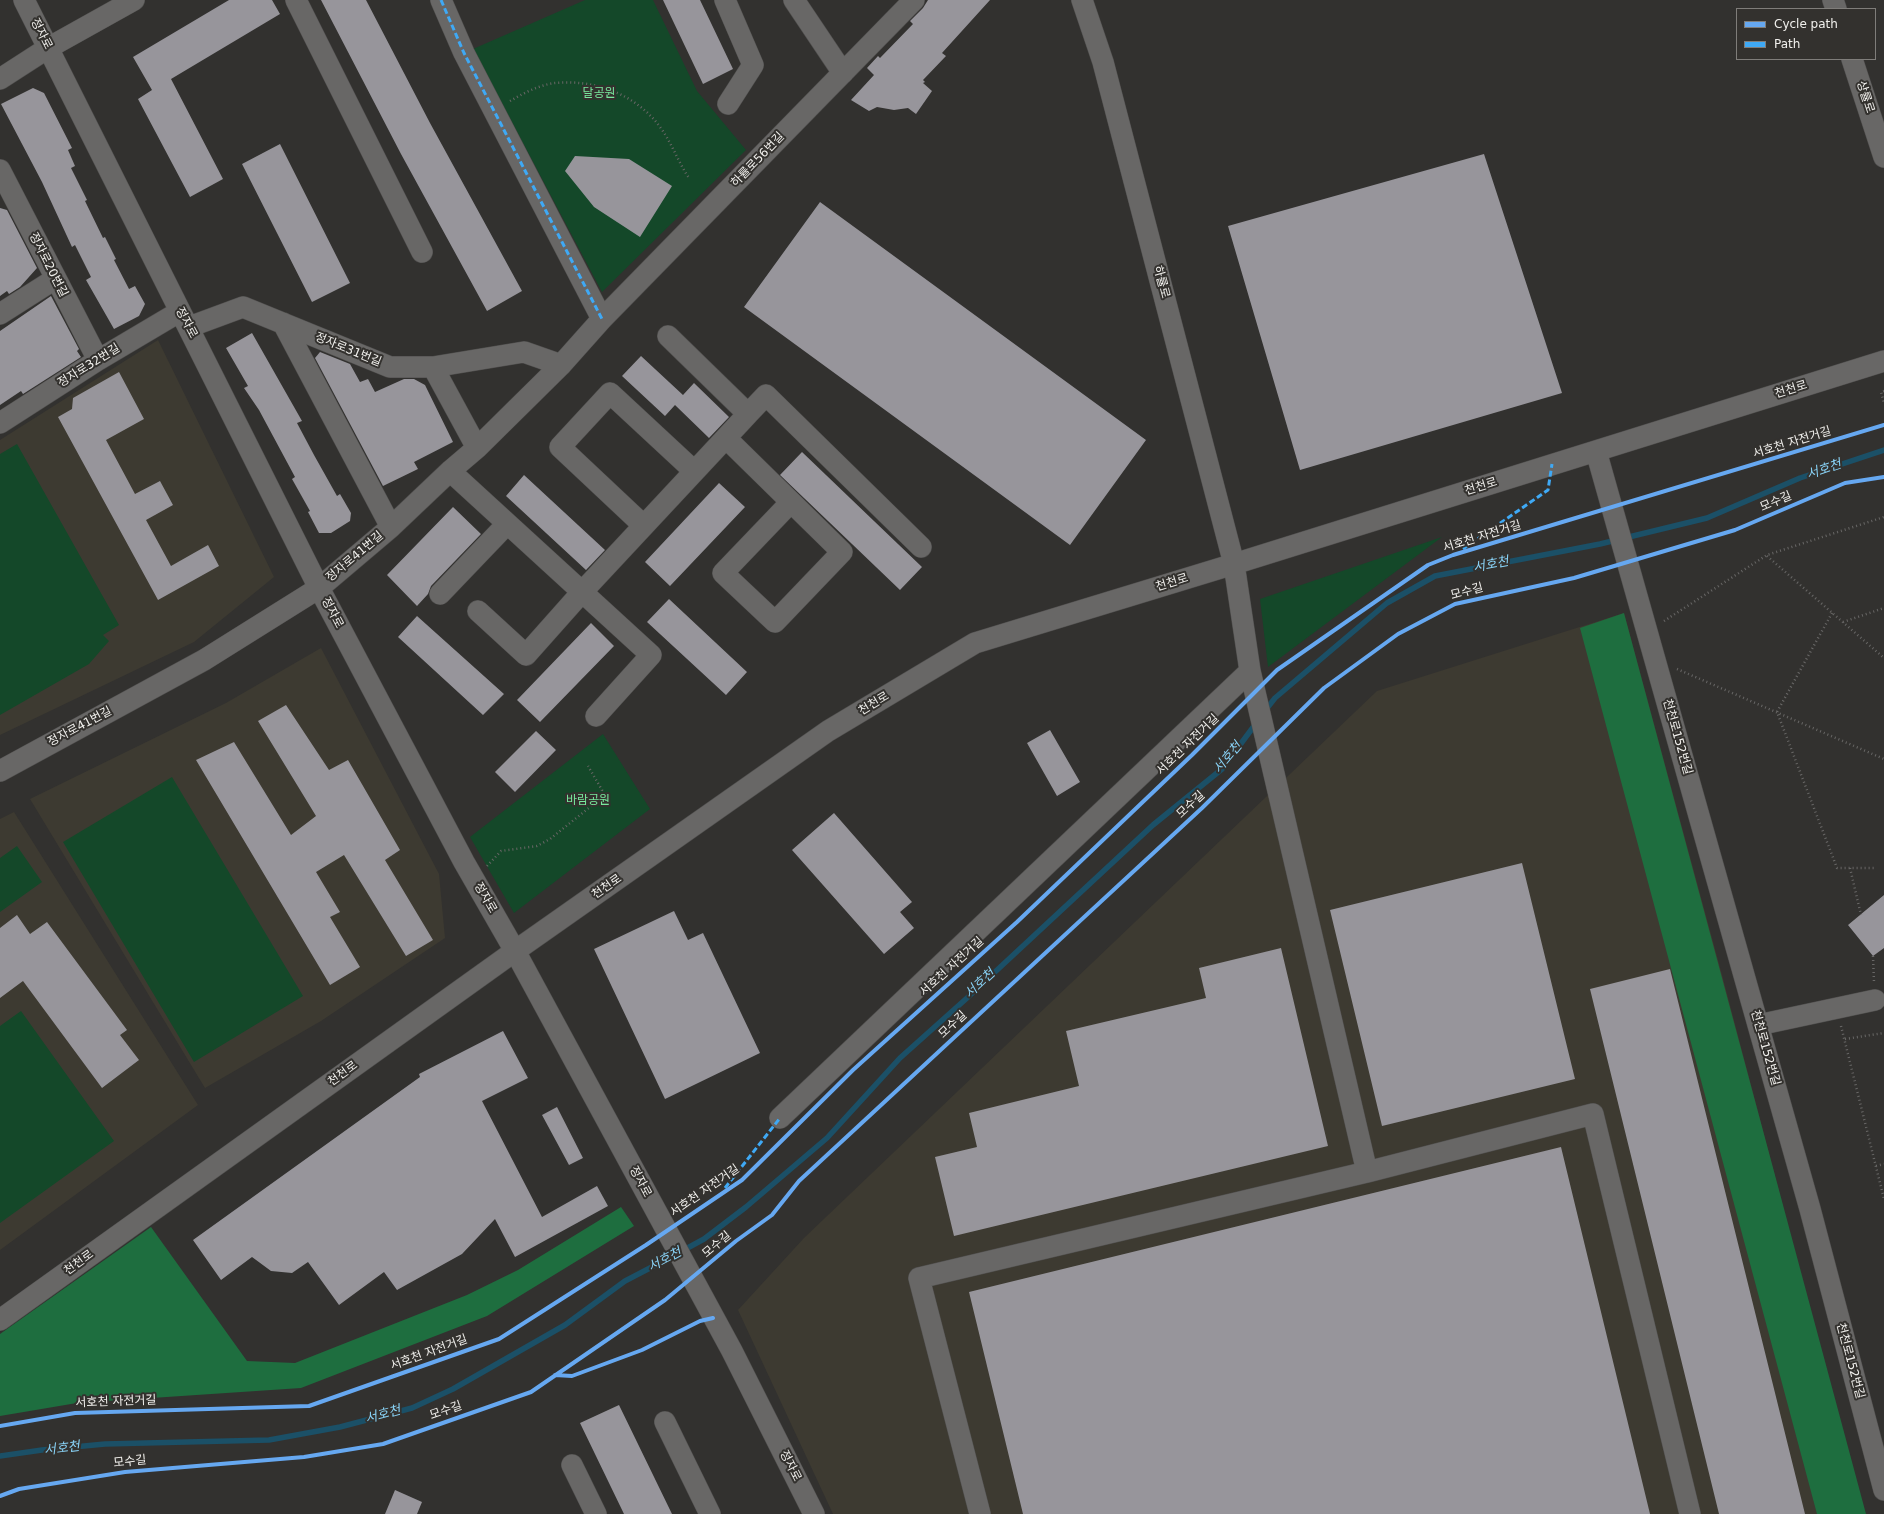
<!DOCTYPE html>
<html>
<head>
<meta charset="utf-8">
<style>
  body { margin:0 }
  #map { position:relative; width:1884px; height:1514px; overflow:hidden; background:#32312f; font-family:"DejaVu Sans",sans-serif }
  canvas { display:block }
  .legend { position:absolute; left:1736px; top:8px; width:140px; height:52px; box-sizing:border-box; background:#33312e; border:1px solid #7f7d7a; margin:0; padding:5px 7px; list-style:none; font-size:12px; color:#f0efec }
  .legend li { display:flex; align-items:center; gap:8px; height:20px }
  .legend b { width:20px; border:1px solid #7f7d7a }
</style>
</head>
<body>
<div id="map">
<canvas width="1884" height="1514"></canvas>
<ul class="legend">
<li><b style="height:5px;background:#66a8f1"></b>Cycle path</li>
<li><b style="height:5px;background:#3fa9f5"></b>Path</li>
</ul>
</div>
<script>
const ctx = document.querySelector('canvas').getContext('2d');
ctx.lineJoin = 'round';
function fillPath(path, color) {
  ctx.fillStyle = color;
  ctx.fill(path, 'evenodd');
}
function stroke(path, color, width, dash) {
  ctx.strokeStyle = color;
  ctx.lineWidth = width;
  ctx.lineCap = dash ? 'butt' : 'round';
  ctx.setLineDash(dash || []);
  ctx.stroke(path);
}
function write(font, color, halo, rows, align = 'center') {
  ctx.font = font + ' "DejaVu Sans","Noto Sans KR",sans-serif';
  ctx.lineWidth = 4;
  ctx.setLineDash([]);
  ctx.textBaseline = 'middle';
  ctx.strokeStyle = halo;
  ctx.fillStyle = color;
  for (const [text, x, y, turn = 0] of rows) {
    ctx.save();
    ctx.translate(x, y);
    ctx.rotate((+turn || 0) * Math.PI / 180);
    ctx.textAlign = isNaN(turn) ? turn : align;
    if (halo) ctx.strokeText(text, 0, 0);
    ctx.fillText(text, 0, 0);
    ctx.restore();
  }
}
fillPath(new Path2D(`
  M 158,340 L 274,577 L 194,642 L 0,735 L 0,440 Z
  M 1624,613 L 1722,975 L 1864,1514 L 833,1514 L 738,1310 L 804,1238 L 1377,691 Z
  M 321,648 L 439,874 L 445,938 L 321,1021 L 205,1088 L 30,799 L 226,703 Z
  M 14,812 L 198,1105 L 0,1250 L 0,819 Z`), '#3d3a31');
fillPath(new Path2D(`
  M 585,0 L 653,0 L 697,91 L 746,150 L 602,292 L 473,49 Z
  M 17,444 L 119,625 L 103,635 L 109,641 L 89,664 L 0,715 L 0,454 Z
  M 1442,537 L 1268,667 L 1260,599 Z
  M 603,734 L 650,809 L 514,913 L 470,837 Z
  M 172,777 L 303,996 L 194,1062 L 63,842 Z
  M 17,846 L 42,882 L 0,912 L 0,858 Z
  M 21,1011 L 114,1141 L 0,1223 L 0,1026 Z`), '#144829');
fillPath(new Path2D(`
  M 1624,613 L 1866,1514 L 1817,1514 L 1580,628 Z
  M 621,1207 L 634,1226 L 487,1316 L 301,1388 L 77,1403 L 0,1416 L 0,1334 L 151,1227 L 247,1361 L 295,1363 L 467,1295 L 518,1270 Z`), '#1e6e3f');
stroke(new Path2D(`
  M 1264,712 L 1275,698 L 1387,603 L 1435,576 L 1600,544 L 1707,518 L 1800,478 L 1884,450
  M 682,1251 L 704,1239 L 746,1207 L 827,1138 L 900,1058 L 967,998 L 1153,825 L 1222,769 L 1257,722
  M 0,1456 L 42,1450 L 105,1444 L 269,1440 L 340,1427 L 412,1408 L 453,1389 L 565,1325 L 625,1281 L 675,1255`), '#1b5067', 5.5);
fillPath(new Path2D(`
  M 229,0 L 272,0 L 280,14 L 171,79 L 223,179 L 190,197 L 138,99 L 152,90 L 133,57 Z
  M 321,0 L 366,0 L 430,123 L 522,291 L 487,311 L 401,154 Z
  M 663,0 L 700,0 L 733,69 L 703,84 Z
  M 928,0 L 990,0 L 942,53 L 946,56 L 923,80 L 925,82 L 923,83 L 932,91 L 916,114 L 908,108 L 894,110 L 877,107 L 869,111 L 851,100 L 874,75 L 867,68 L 878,56 L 880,58 L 913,24 L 910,21 L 923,8 Z
  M 33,88 L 44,93 L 72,148 L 68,150 L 75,166 L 71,168 L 87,200 L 85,201 L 103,238 L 105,237 L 116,259 L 114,260 L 129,289 L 135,286 L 145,304 L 139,316 L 114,329 L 86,280 L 91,277 L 75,245 L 72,247 L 42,182 L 1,104 Z
  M 280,144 L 350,283 L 312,302 L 242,164 Z
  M 1484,154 L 1562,393 L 1300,470 L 1228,226 Z
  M 575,156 L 629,159 L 672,186 L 640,237 L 594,207 L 565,171 Z
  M 820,202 L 1146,440 L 1070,545 L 744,307 Z
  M 0,208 L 7,210 L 37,268 L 20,287 L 9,294 L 7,291 L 0,296 Z
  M 51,296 L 79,349 L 77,351 L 81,357 L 23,394 L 21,391 L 0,405 L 0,331 Z
  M 252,333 L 302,421 L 297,423 L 314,455 L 337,496 L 340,494 L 351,513 L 350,521 L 331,533 L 319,533 L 308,512 L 310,511 L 292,479 L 295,477 L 259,410 L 244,388 L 248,386 L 226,348 Z
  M 320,352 L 350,364 L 360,382 L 368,379 L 375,392 L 404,379 L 414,379 L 425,385 L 453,442 L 414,462 L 418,469 L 383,486 L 315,358 Z
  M 641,356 L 683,395 L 694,383 L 729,417 L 709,438 L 675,405 L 665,416 L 622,376 Z
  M 119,372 L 144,419 L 106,440 L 135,494 L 160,481 L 173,505 L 146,520 L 171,566 L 208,545 L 219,566 L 158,600 L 58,417 L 72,409 L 73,398 Z
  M 802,452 L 922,567 L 900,590 L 780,475 Z
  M 524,475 L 605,550 L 586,570 L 506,496 Z
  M 719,483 L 745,507 L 670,586 L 645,562 Z
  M 453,507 L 481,534 L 431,586 L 428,594 L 417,606 L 387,575 Z
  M 669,599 L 747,672 L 726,695 L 647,622 Z
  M 417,616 L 504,694 L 483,715 L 398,637 Z
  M 591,623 L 614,646 L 540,722 L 517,700 Z
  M 286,705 L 329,770 L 348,760 L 400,850 L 385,860 L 433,940 L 406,956 L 344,855 L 316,872 L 340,912 L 330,917 L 360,967 L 330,985 L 196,760 L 234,742 L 291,835 L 316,816 L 258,721 Z
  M 1050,730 L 1080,782 L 1057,796 L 1027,743 Z
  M 536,731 L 556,750 L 515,792 L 495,772 Z
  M 834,813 L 912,902 L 900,912 L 914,928 L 884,954 L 792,850 Z
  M 1522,863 L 1575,1079 L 1382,1126 L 1330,910 Z
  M 1884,895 L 1884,948 L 1873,956 L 1848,925 Z
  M 674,911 L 688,940 L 703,933 L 760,1053 L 665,1099 L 594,949 Z
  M 17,915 L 30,934 L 47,922 L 127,1030 L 120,1035 L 139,1060 L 102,1088 L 23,981 L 0,998 L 0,928 Z
  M 1281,948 L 1328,1146 L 954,1236 L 935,1157 L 977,1147 L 969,1113 L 1079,1086 L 1066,1031 L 1206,998 L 1199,968 Z
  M 1670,969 L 1805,1514 L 1719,1514 L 1590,989 Z
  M 503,1031 L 528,1078 L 482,1101 L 542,1217 L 597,1186 L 608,1206 L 515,1257 L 495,1219 L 462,1254 L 397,1290 L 384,1272 L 339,1305 L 308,1262 L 292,1273 L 271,1271 L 252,1257 L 221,1280 L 193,1240 L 420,1077 L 419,1074 Z
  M 557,1107 L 583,1158 L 569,1165 L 542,1115 Z
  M 1561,1147 L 1650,1514 L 1023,1514 L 969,1292 Z
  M 619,1405 L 672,1514 L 624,1514 L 580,1423 Z
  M 395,1490 L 422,1502 L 417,1514 L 385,1514 Z`), '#97959b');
const minor = new Path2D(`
  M 24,0 L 319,588 L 464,862 L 515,951 L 732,1351 L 814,1514
  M 296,0 L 422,252
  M 441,0 L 464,53 L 602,319
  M 725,0 L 753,65 L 728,104
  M 794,0 L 843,73
  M 1082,0 L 1103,62 L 1234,564 L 1250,671 L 1367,1172 L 1593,1114 L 1690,1514
  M 1833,0 L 1836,9
  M 1852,59 L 1884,157
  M 0,79 L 48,48 L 134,0
  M 0,170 L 98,360
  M 0,314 L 55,279
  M 283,323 L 391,527
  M 189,327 L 243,307 L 390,367 L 433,367 L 524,352 L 561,365
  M 433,367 L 477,448
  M 748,414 L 766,395 L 921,547
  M 0,423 L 98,360 L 179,312
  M 726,438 L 842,552 L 775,622 L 723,573 L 791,502
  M 1596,451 L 1810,1209 L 1884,1490
  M 450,471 L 651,655 L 596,716
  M 643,525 L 560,447 L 610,393 L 694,471
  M 440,594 L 507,524
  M 478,611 L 526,655 L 582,592 L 748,414 L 668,336
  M 0,771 L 204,660 L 319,588 L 391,527 L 450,471 L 477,448 L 561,365 L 602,319 L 914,0
  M 1758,1025 L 1875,1000
  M 780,1118 L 1250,671
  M 0,1320 L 515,951 L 828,731 L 975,643 L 1234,564 L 1884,361
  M 665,1422 L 710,1514
  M 572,1465 L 596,1514
  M 980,1514 L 919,1278 L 1367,1172`);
stroke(minor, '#504f4e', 22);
stroke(new Path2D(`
  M 510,101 C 524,93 539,85 555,83 C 595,79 637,95 660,127 C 672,143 678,162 689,178
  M 1884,391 L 1881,392 L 1884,403
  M 1767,556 L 1884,658
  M 1832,613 L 1777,712 L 1837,868 L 1874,868
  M 1664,621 L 1767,555 L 1884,517
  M 1843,622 L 1884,608
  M 1677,669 L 1884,759
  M 487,866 L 501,851 L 537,846 L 550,839 L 600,799 L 602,790 L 588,766
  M 1850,868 L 1861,915
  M 1873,956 L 1874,982
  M 1841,1026 L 1884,1199
  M 1845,1039 L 1884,1033
  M 1876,1166 L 1884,1164`), '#686766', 2.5, [1, 3]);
stroke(minor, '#686766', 21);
stroke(new Path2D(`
  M 441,0 L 464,53 L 602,319
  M 1463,549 L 1548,490 L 1552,464
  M 725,1188 L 780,1118`), '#3fa9f5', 3, [6, 3]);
stroke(new Path2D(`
  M 555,1375 L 572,1376 L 642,1350 L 700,1321 L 713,1318
  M 0,1426 L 75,1413 L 309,1406 L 499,1339 L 646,1245 L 742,1180 L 853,1070 L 1017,922 L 1192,755 L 1277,670 L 1428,565 L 1453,555 L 1884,425
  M 0,1496 L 19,1489 L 125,1472 L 304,1457 L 383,1444 L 531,1392 L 665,1300 L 736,1241 L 772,1215 L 799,1181 L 1202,808 L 1324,688 L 1398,634 L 1455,604 L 1574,578 L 1735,530 L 1845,483 L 1884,477`), '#66a8f1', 4);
write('12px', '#f0efec', '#33312e', [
  ["정자로",41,34,63],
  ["상률로",1865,97,72],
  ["하률로56번길",758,160,-46],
  ["정자로20번길",48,265,63],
  ["하률로",1161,282,75],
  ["정자로",186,323,62],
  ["정자로31번길",348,350,22],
  ["정자로32번길",89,366,-32],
  ["천천로",1791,390,-17],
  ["서호천 자전거길",1792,443,-17],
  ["천천로",1481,487,-17],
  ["모수길",1776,502,-23],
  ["서호천 자전거길",1482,537,-17],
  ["정자로41번길",355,557,-40],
  ["천천로",1172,583,-17],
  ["모수길",1467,592,-15],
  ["정자로",332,613,62],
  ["천천로",874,704,-31],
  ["정자로41번길",80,727,-28],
  ["천천로152번길",1677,737,74],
  ["서호천 자전거길",1188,745,-44],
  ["모수길",1191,805,-43],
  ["천천로",607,887,-35],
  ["정자로",485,898,60],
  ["서호천 자전거길",952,967,-42],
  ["모수길",953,1025,-43],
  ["천천로152번길",1765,1048,74],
  ["천천로",343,1074,-36],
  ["정자로",640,1182,62],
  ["서호천 자전거길",705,1191,-35],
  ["모수길",717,1245,-40],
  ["천천로",79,1263,-36],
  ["서호천 자전거길",429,1353,-20],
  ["천천로152번길",1850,1361,75],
  ["서호천 자전거길",116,1402,-2],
  ["모수길",446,1411,-19],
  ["모수길",130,1462,-6],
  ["정자로",790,1466,63]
]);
write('12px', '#78e99d', '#33312e', [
  ["달공원",599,94],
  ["바람공원",588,801]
]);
write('italic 13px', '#89d3f7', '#33312e', [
  ["서호천",1824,470,-19],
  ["서호천",1491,565,-11],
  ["서호천",1228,758,-50],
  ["서호천",980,984,-43],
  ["서호천",665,1260,-28],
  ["서호천",383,1415,-15],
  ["서호천",62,1449,-7]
]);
</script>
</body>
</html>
